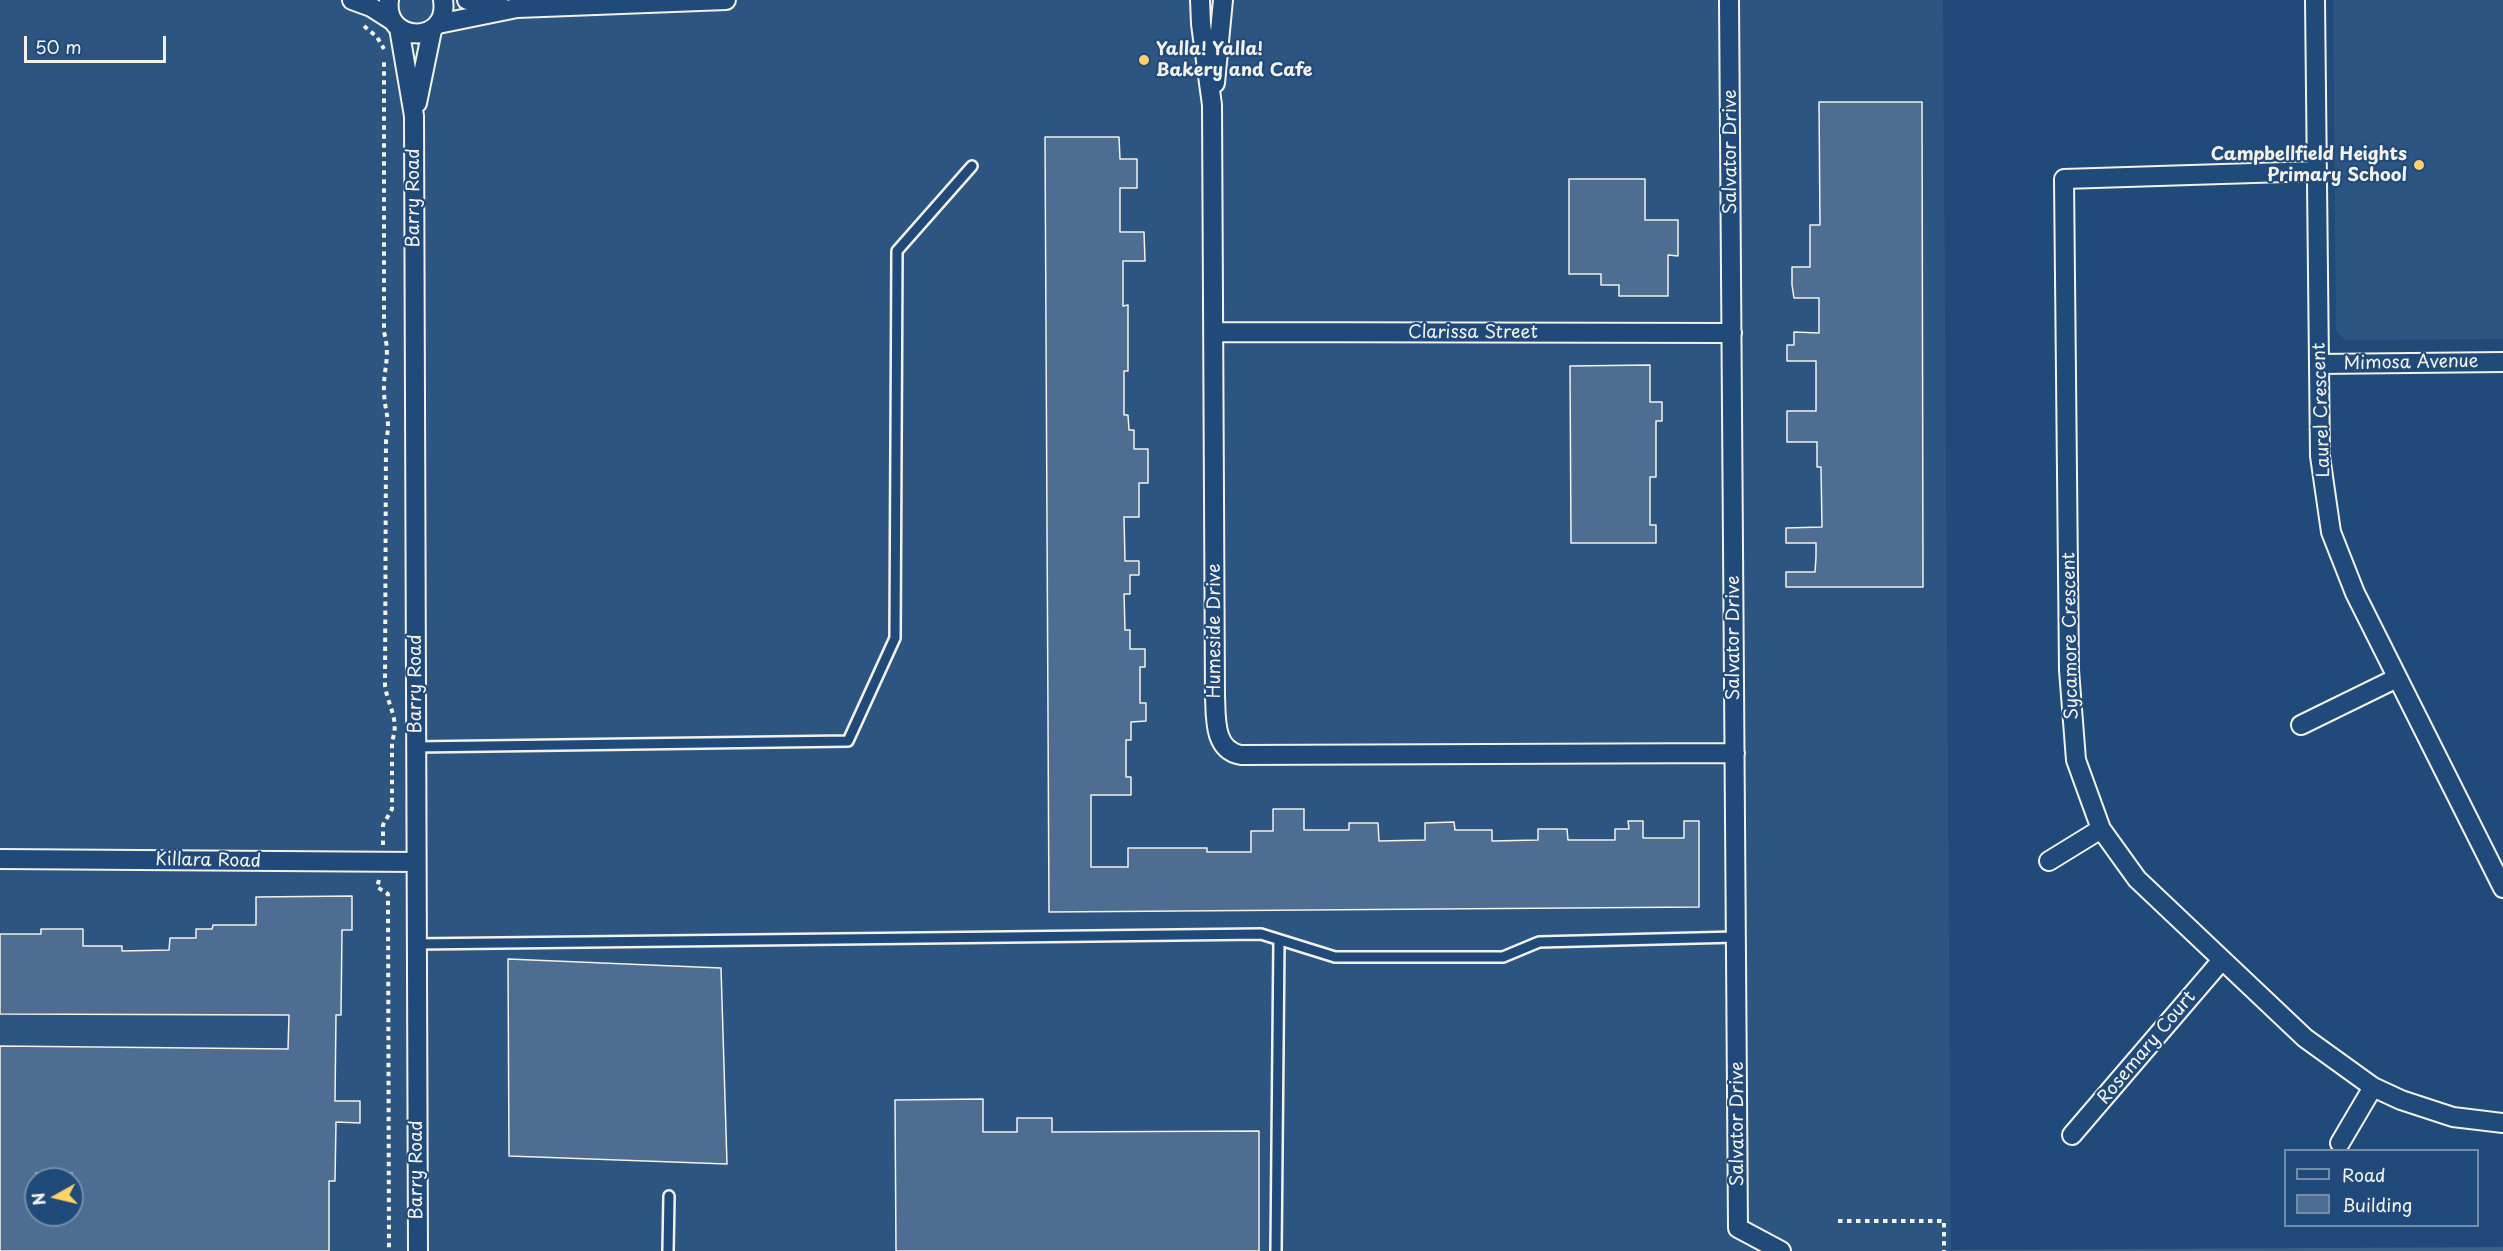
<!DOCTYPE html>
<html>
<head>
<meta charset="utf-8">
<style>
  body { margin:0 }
  #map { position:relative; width:2503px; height:1251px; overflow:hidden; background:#1f4a7a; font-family:"Playpen Sans",sans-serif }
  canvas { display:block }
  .legend { position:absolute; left:2284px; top:1149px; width:195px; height:78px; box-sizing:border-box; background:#1f4a7a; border:2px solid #748da6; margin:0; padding:8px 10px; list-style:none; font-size:18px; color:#f4f1e8 }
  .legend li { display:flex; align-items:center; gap:12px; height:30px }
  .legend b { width:30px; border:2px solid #748da6 }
  .north { position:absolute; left:24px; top:1167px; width:60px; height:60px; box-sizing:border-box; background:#1f4a7a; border:2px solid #748da6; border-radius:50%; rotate:262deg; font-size:16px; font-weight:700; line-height:24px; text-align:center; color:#f4f1e8 }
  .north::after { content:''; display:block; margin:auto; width:21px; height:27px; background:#ffd166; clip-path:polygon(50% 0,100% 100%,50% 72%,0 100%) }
  .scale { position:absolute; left:24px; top:36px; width:142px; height:27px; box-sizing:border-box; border:3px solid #f4f1e8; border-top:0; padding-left:8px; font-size:18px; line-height:21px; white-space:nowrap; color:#f4f1e8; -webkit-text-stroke:4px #1f4a7a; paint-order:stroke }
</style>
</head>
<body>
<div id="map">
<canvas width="2503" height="1251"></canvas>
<ul class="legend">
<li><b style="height:8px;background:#1f4a7a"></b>Road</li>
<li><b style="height:16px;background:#4d6e92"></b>Building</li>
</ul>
<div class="north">N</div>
<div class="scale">50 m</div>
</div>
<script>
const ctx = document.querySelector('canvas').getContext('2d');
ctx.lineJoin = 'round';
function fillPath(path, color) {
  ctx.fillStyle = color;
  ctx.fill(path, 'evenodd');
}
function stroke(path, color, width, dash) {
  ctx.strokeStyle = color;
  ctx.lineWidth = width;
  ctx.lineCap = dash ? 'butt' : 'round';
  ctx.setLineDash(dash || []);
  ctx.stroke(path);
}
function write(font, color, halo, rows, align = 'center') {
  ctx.font = font + ' "Playpen Sans",sans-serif';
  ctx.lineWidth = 4.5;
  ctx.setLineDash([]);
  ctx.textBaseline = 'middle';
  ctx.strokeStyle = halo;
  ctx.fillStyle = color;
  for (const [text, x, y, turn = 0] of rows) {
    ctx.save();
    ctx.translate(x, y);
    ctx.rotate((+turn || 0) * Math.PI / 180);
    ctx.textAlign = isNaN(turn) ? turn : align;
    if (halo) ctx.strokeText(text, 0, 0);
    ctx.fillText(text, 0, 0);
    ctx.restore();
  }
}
fillPath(new Path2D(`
  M 0,0 L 1943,0 L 1951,1251 L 0,1251 ZM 36,1179 L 72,1179 L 72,1215 L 36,1215 Z
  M 2333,0 L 2503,0 L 2503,339 L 2345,340 L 2336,330 Z`), '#2d5581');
fillPath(new Path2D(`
  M 2503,1247 L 2503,1251 L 1951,1251 L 1951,1250 Z`), '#3a5f88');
const building = new Path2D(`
  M 1819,102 L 1922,102 L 1923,587 L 1786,587 L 1786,572 L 1815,572 L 1816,557 L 1816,543 L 1786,543 L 1786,528 L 1822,527 L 1821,467 L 1817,467 L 1817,442 L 1787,442 L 1787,411 L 1816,411 L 1816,361 L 1787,361 L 1787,345 L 1794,345 L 1794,332 L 1819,333 L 1819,298 L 1794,298 L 1792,285 L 1792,267 L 1810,267 L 1810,225 L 1820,225 Z
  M 1045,137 L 1119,137 L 1120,159 L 1137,159 L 1137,188 L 1120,188 L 1120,232 L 1144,232 L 1145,261 L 1123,261 L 1123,306 L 1128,305 L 1128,371 L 1124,371 L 1124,415 L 1128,415 L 1129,430 L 1134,430 L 1134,449 L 1148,449 L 1148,483 L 1139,483 L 1139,517 L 1124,517 L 1125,561 L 1139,561 L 1139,575 L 1130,575 L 1130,594 L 1124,594 L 1125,630 L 1130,630 L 1130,649 L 1145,649 L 1145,667 L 1140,667 L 1140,703 L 1146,703 L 1146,721 L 1131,722 L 1131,740 L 1126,740 L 1126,777 L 1131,777 L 1131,795 L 1091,795 L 1091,867 L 1128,867 L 1128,848 L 1207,848 L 1207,852 L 1251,852 L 1251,831 L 1273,831 L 1273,809 L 1304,809 L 1304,830 L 1349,830 L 1349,823 L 1378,823 L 1379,841 L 1425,840 L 1425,823 L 1454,822 L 1455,830 L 1492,830 L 1492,841 L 1538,840 L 1538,829 L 1567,829 L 1568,840 L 1615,840 L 1615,829 L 1629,829 L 1628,821 L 1643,821 L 1643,838 L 1684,838 L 1684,821 L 1699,821 L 1699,907 L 1049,912 Z
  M 1569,179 L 1645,179 L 1645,220 L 1678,220 L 1678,256 L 1668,255 L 1668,296 L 1619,296 L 1619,285 L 1601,285 L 1601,274 L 1569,274 Z
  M 1650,365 L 1650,402 L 1662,402 L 1662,421 L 1656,421 L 1656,477 L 1650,477 L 1650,525 L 1656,525 L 1656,543 L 1571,543 L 1570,366 Z
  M 352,896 L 352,930 L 342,930 L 341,1015 L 336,1015 L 335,1101 L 360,1101 L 360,1123 L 336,1122 L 335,1181 L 329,1181 L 329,1251 L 0,1251 L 0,1046 L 288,1049 L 289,1015 L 0,1014 L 0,934 L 41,934 L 41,929 L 83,929 L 83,946 L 122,946 L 122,951 L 169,950 L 170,938 L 196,938 L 196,929 L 212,929 L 213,925 L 256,925 L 256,897 ZM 36,1173 L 72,1173 L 72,1215 L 36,1215 Z
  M 508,959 L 721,968 L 727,1164 L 509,1156 Z
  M 983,1099 L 983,1132 L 1017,1132 L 1017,1118 L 1052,1118 L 1052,1132 L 1259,1131 L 1259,1251 L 896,1251 L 895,1100 Z`);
fillPath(building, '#4d6e92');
stroke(building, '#f4f1e8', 1.5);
const lane = new Path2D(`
  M 416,747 L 848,741 L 895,638 L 897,251 L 972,166
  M 416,944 L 1261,934 L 1335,957 L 1503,957 L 1539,942 L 1736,937
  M 668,1251 L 669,1196
  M 1276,1251 L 1279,940`);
const street = new Path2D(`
  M 352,0 L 371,7 L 393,21
  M 389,0 C 383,44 450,45 443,0
  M 467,0 L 500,6
  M 1200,0 L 1201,24 L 1212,105 L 1215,695 C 1216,717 1213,750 1241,755 L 1735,753
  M 1729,0 L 1738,1228 L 1781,1251
  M 2315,0 L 2320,456 L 2331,532 L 2355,593 L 2503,888
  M 438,24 L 517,8 L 726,0
  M 399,28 L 414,116 L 418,1251
  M 1215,83 L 1223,0
  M 417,103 L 432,30
  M 2317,171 L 2064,179 L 2069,670 L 2076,760 L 2101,829 L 2137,879 L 2305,1038 L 2373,1087 L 2401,1100 L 2453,1117 L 2503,1123
  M 1214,332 L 1732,333
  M 2319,364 L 2503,362
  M 2301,725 L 2397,678
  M 0,859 L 416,862
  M 2049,861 L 2101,829
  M 2072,1135 L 2222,960
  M 2340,1143 L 2373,1087`);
stroke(lane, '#f4f1e8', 14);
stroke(street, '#f4f1e8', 22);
stroke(new Path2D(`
  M 364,26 L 377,37 L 384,49
  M 383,845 L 383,825 L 392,809 L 392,741 C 400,720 388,706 385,686 L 386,441 C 391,420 385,413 384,393 C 383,368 391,358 384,332 L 384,60
  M 379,880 L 377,887 L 388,894 L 389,1251
  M 1838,1221 L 1944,1221 L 1944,1251`), '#f4f1e8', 4, [4.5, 4.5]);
stroke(lane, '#1f4a7a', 9);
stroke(street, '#1f4a7a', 18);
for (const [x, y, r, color] of [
  [1144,60,6,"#ffd166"],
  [2419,165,6,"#ffd166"]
]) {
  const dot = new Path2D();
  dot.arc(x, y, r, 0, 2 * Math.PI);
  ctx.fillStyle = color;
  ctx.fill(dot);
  stroke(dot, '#1f4a7a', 2);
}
write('bold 18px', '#f4f1e8', '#1f4a7a', [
  ["Yalla! Yalla!",1156,50],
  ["Bakery and Cafe",1156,71],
  ["Campbellfield Heights",2407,155,"right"],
  ["Primary School",2407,176,"right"]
], 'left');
write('18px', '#f4f1e8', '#1f4a7a', [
  ["Salvator Drive",1731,152,-90],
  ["Barry Road",414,198,-90],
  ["Clarissa Street",1473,333],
  ["Mimosa Avenue",2411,363,-1],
  ["Laurel Crescent",2322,410,-92],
  ["Humeside Drive",1215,631,-90],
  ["Sycamore Crescent",2071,636,-91],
  ["Salvator Drive",1734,638,-90],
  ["Barry Road",416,684,-90],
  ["Killara Road",208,861,1],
  ["Rosemary Court",2147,1048,-50],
  ["Salvator Drive",1738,1124,-90],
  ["Barry Road",417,1170,-90]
]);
</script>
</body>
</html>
